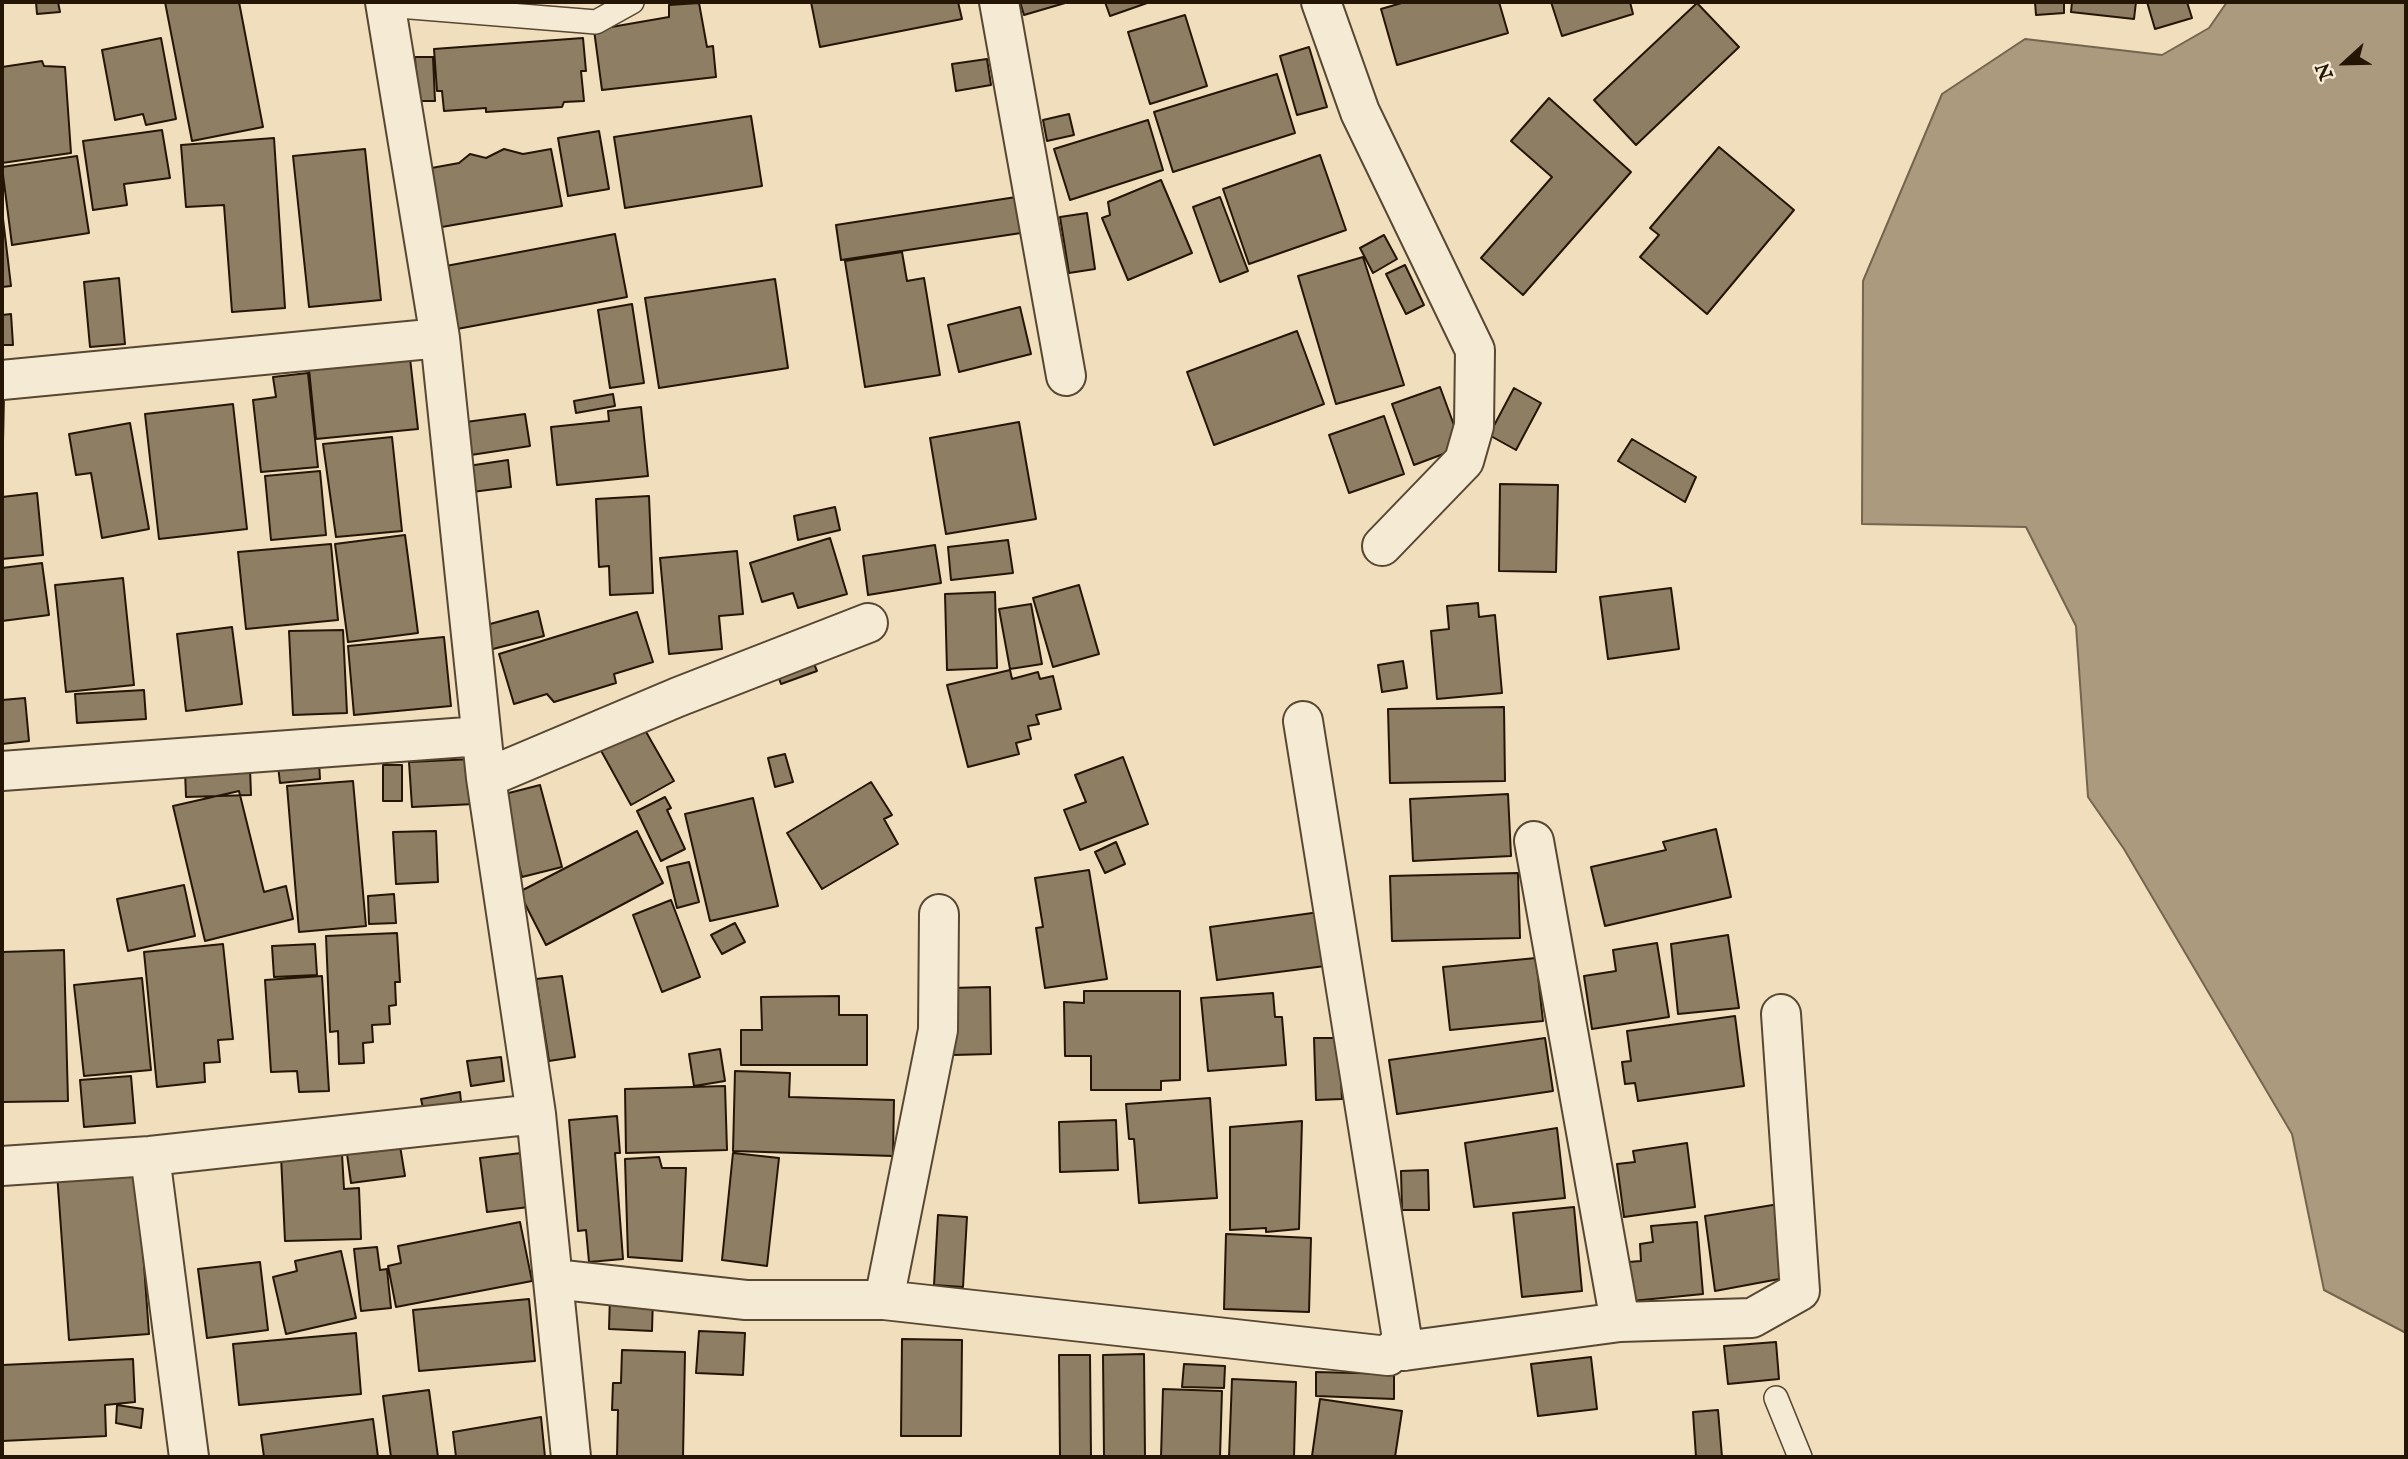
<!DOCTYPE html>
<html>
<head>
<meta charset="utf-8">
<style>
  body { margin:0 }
  #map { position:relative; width:2408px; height:1459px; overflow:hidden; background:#f0debc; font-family:"IM FELL English",serif }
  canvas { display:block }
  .frame { position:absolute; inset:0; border:4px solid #241505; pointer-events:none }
  .north { position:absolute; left:2310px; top:28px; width:70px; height:70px; -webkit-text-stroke:5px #f5ead3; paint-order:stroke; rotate:248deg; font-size:19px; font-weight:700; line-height:28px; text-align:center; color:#241505 }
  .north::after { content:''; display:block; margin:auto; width:24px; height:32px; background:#241505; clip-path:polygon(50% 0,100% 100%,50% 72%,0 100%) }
</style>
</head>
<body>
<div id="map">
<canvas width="2408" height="1459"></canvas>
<div class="frame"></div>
<div class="north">N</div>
</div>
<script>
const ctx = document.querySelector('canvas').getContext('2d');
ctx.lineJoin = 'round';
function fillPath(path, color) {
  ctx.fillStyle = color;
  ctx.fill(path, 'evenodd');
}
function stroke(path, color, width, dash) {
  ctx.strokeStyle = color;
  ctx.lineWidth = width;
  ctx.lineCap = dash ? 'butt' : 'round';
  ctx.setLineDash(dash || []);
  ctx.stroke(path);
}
const water = new Path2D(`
  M 2227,2 L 2406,2 L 2406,1333 L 2324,1290 L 2292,1134 L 2124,849 L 2088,797 L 2076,626 L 2026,527 L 1862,524 L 1863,281 L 1942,94 L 2025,39 L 2162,55 L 2209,28 Z`);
fillPath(water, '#ab9a7e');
stroke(water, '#75654e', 2);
const building = new Path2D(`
  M 36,2 L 58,2 L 60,12 L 37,14 Z
  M 165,2 L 239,2 L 263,127 L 192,141 Z
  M 811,2 L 958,2 L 962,19 L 820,47 Z
  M 1020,2 L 1065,2 L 1065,3 L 1024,15 Z
  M 1105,2 L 1150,2 L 1110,16 Z
  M 1405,2 L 1499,2 L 1508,33 L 1397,65 L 1381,9 Z
  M 1551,2 L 1630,2 L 1633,14 L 1562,36 Z
  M 2035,2 L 2064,2 L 2064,13 L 2036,15 Z
  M 2072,2 L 2136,2 L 2134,19 L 2071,12 Z
  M 2147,2 L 2187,2 L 2192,18 L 2155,29 Z
  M 699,3 L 707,47 L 713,46 L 716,77 L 602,90 L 594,30 L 669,17 L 669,5 Z
  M 1697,3 L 1739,47 L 1636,145 L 1594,100 Z
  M 1185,15 L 1207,86 L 1150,104 L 1128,32 Z
  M 161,38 L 176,119 L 146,125 L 143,114 L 115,120 L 102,50 Z
  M 583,38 L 586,71 L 581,71 L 584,101 L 564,102 L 562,107 L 486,112 L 486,108 L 444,111 L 442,91 L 437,91 L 434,49 Z
  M 1309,47 L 1327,107 L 1297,115 L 1280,56 Z
  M 415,57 L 433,57 L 435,101 L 417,101 Z
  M 987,59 L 991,85 L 956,91 L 952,64 Z
  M 42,61 L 44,66 L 65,67 L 71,153 L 2,163 L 2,67 Z
  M 1277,74 L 1295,133 L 1173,172 L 1154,112 Z
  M 1549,98 L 1631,172 L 1523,295 L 1481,258 L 1552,177 L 1511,141 Z
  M 1069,114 L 1074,135 L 1047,141 L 1043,120 Z
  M 751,116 L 762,186 L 625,208 L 614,137 Z
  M 1148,120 L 1163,170 L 1070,200 L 1054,149 Z
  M 162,130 L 170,178 L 124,184 L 127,205 L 93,210 L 83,141 Z
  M 599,131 L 609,189 L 568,196 L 558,138 Z
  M 274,138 L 285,308 L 232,312 L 224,205 L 186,207 L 181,145 Z
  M 1719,147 L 1794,210 L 1707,314 L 1640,257 L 1659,235 L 1650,228 Z
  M 365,149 L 381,300 L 309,307 L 293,156 Z
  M 504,149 L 523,154 L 551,149 L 562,206 L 436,228 L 426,169 L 459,163 L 470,154 L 486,158 Z
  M 1320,155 L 1346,230 L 1249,264 L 1223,189 Z
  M 77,156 L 89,233 L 12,245 L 2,167 Z
  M 1161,180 L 1192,253 L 1128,280 L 1102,218 L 1110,215 L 1108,202 Z
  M 1016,197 L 1021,233 L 841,260 L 836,225 Z
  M 1220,197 L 1248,271 L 1220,282 L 1193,207 Z
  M 2,210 L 11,286 L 2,287 Z
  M 1087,213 L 1095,269 L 1069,273 L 1060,217 Z
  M 615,234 L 627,297 L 457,329 L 446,266 Z
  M 1384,235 L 1397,259 L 1373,273 L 1360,248 Z
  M 902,252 L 907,281 L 924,278 L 940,375 L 865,387 L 845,261 Z
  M 1363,257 L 1404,385 L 1336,404 L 1298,276 Z
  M 1405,265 L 1424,305 L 1406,314 L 1386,274 Z
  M 119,278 L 125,344 L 90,347 L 84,282 Z
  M 775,279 L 788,368 L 659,388 L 645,298 Z
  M 632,304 L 644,383 L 610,388 L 598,310 Z
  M 1020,307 L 1031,354 L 959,372 L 948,325 Z
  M 11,314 L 13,345 L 2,345 L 2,315 Z
  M 1297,331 L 1324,404 L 1214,445 L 1187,372 Z
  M 410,358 L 418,429 L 316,439 L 309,369 Z
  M 308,373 L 318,467 L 261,472 L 253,400 L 276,397 L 273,377 Z
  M 1440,387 L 1462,447 L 1414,465 L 1392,404 Z
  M 1514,388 L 1541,403 L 1516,450 L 1489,435 Z
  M 2,394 L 4,394 L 2,490 Z
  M 613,394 L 615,406 L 576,413 L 574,401 Z
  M 233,404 L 247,529 L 159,539 L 145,414 Z
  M 641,407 L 648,476 L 557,485 L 551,427 L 609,421 L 608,411 Z
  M 525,414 L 530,446 L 471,455 L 466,422 Z
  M 1384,416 L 1404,474 L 1349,493 L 1329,435 Z
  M 1019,422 L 1036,519 L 946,534 L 930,438 Z
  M 130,423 L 149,529 L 102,538 L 91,473 L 76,475 L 69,434 Z
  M 392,437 L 402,531 L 336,537 L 323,444 Z
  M 1632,439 L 1696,477 L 1685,502 L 1618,461 Z
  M 508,460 L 511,487 L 472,492 L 468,466 Z
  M 320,471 L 326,535 L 271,540 L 265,476 Z
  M 1500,484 L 1558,485 L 1556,572 L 1499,571 Z
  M 37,493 L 43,555 L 2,559 L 2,497 Z
  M 649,496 L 653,593 L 610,595 L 609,566 L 599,567 L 596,499 Z
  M 835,507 L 840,530 L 798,540 L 794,516 Z
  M 405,535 L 418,633 L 348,642 L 335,544 Z
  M 830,538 L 847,594 L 798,608 L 793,593 L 762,602 L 750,563 Z
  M 1008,540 L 1013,573 L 951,580 L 948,547 Z
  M 331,544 L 338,620 L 246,629 L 238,552 Z
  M 935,545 L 941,583 L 868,595 L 863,556 Z
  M 737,551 L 743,614 L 719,616 L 722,649 L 669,654 L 660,558 Z
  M 42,563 L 49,615 L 2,621 L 2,568 Z
  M 123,578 L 134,685 L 66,692 L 55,585 Z
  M 1079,585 L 1099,654 L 1053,667 L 1033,598 Z
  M 1671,588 L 1679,649 L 1608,659 L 1600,597 Z
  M 995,592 L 997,668 L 947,670 L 945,594 Z
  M 1478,603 L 1479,617 L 1495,615 L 1502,693 L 1437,699 L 1431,631 L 1449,629 L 1447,606 Z
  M 1031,604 L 1042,664 L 1010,669 L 999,609 Z
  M 538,611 L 544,636 L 485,651 L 479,627 Z
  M 637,612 L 653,662 L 614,674 L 616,683 L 554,702 L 547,694 L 514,704 L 499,654 Z
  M 232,627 L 242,704 L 186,711 L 177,634 Z
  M 343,630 L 347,713 L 293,715 L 289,631 Z
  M 444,637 L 451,706 L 354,715 L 348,646 Z
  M 810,654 L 817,671 L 781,684 L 775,667 Z
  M 1403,661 L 1407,688 L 1382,692 L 1378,665 Z
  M 1010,670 L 1012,679 L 1038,672 L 1040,679 L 1053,676 L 1061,709 L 1036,715 L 1039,724 L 1028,726 L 1031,739 L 1016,743 L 1019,754 L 968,767 L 947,685 Z
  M 144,690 L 146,719 L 77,723 L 75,694 Z
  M 25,698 L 29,741 L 2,744 L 2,700 Z
  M 1504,707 L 1505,781 L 1390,783 L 1388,709 Z
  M 641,723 L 674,781 L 631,805 L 599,747 Z
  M 785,754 L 793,782 L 775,787 L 768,758 Z
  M 1123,757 L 1148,824 L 1080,850 L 1064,810 L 1086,802 L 1075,775 Z
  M 473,759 L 475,804 L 412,807 L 409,762 Z
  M 319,761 L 320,779 L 280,783 L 278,766 Z
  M 383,765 L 402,765 L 402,801 L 383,801 Z
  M 250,768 L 251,795 L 186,797 L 185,771 Z
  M 353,781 L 366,926 L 299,932 L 287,786 Z
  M 871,782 L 892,815 L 884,819 L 898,844 L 822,889 L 787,833 Z
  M 540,785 L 562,867 L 522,877 L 501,795 Z
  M 239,791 L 264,892 L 286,886 L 293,919 L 205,941 L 173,806 Z
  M 1508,794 L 1511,856 L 1413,861 L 1410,799 Z
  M 665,797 L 671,808 L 667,810 L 685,849 L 661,861 L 637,811 Z
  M 753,798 L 778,906 L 710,921 L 685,814 Z
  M 1716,829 L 1731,897 L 1605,926 L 1591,867 L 1666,850 L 1663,842 Z
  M 436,831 L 438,882 L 396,884 L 393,832 Z
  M 637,831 L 663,883 L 546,945 L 519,892 Z
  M 1116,842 L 1125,864 L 1105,873 L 1095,852 Z
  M 689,862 L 699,902 L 677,908 L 667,867 Z
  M 1089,870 L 1107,979 L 1045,988 L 1036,928 L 1043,927 L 1035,878 Z
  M 1518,873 L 1520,938 L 1392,941 L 1390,876 Z
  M 184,885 L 195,936 L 128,951 L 117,899 Z
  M 394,894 L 396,923 L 369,924 L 368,896 Z
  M 671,900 L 700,977 L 662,992 L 633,915 Z
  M 1327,911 L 1325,966 L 1217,980 L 1210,927 Z
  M 735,923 L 745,942 L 722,954 L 711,935 Z
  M 397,933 L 400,982 L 395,982 L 396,1005 L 389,1006 L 390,1024 L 372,1025 L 373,1042 L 363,1043 L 364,1063 L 339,1064 L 338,1031 L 330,1032 L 326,936 Z
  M 1728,935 L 1739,1008 L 1678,1014 L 1671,944 Z
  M 1657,943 L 1669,1017 L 1592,1029 L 1584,976 L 1616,971 L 1613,950 Z
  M 223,944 L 233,1039 L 218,1040 L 220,1062 L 204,1063 L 205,1082 L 157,1087 L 144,952 Z
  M 315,944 L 317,975 L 274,977 L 272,946 Z
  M 64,950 L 68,1101 L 2,1102 L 2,952 Z
  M 1536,958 L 1543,1021 L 1450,1030 L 1443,967 Z
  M 322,976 L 329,1091 L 299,1092 L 297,1071 L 271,1072 L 265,980 Z
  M 562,976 L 575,1057 L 549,1061 L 536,979 Z
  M 142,978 L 151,1070 L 84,1076 L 74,985 Z
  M 990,987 L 991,1054 L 953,1055 L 951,988 Z
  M 1084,991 L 1180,991 L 1180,1080 L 1161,1081 L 1161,1090 L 1091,1090 L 1091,1056 L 1065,1056 L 1064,1002 L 1084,1003 Z
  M 1273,993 L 1275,1017 L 1282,1017 L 1286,1065 L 1208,1071 L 1201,998 Z
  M 839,996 L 839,1015 L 867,1015 L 867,1065 L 741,1065 L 741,1030 L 762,1030 L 761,997 Z
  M 1735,1016 L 1744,1086 L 1638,1101 L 1635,1083 L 1625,1084 L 1622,1062 L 1631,1061 L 1627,1031 Z
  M 1314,1038 L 1339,1038 L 1342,1099 L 1316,1100 Z
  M 1545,1038 L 1553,1091 L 1397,1114 L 1389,1060 Z
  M 720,1049 L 725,1081 L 694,1086 L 689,1054 Z
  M 501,1057 L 504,1081 L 471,1086 L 467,1061 Z
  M 735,1071 L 790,1073 L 789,1097 L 894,1100 L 893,1156 L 733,1151 Z
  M 131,1076 L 135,1123 L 84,1127 L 80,1080 Z
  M 725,1086 L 727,1150 L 626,1153 L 625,1089 Z
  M 460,1092 L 462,1111 L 425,1117 L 421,1099 Z
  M 1210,1098 L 1217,1198 L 1139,1203 L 1134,1139 L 1129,1139 L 1126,1104 Z
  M 617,1116 L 620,1153 L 615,1153 L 623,1259 L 589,1262 L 586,1230 L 578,1231 L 569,1120 Z
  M 1116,1120 L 1118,1170 L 1060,1172 L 1059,1122 Z
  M 1302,1121 L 1299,1229 L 1266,1232 L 1266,1228 L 1230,1230 L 1230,1127 Z
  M 1557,1128 L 1565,1198 L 1474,1207 L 1465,1143 Z
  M 1687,1143 L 1695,1207 L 1624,1217 L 1617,1164 L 1635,1162 L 1633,1151 Z
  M 400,1146 L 405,1176 L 351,1183 L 347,1154 Z
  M 521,1153 L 529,1207 L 487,1212 L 480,1158 Z
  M 733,1153 L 779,1158 L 767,1266 L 722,1260 Z
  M 342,1154 L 344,1189 L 359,1188 L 361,1239 L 285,1241 L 281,1156 Z
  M 659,1157 L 662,1168 L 686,1168 L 682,1261 L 628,1257 L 625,1159 Z
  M 137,1168 L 149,1334 L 69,1340 L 57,1173 Z
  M 1428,1170 L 1429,1210 L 1402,1210 L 1401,1171 Z
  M 1779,1204 L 1790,1277 L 1715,1291 L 1705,1216 Z
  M 1574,1207 L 1582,1291 L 1522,1297 L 1513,1213 Z
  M 938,1215 L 967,1217 L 963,1287 L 934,1285 Z
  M 520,1222 L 532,1281 L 396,1307 L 388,1266 L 401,1263 L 398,1246 Z
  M 1697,1222 L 1703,1294 L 1632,1301 L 1628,1262 L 1641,1261 L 1640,1244 L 1653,1242 L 1651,1226 Z
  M 1226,1234 L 1311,1238 L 1309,1312 L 1224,1309 Z
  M 377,1247 L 380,1270 L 387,1269 L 391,1308 L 361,1311 L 354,1249 Z
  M 341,1251 L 356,1318 L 286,1334 L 273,1277 L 297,1271 L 295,1261 Z
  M 260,1262 L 268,1330 L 207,1338 L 198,1269 Z
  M 610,1295 L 653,1296 L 652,1331 L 609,1329 Z
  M 529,1299 L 535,1361 L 419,1371 L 413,1310 Z
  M 699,1331 L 745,1333 L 743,1375 L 696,1373 Z
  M 356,1333 L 361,1394 L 239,1405 L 233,1344 Z
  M 902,1339 L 962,1340 L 961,1436 L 901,1436 Z
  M 1776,1342 L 1779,1379 L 1728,1384 L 1724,1346 Z
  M 622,1350 L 685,1352 L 683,1457 L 617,1457 L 618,1410 L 612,1410 L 613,1383 L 621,1383 Z
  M 1144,1354 L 1145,1457 L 1104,1457 L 1103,1355 Z
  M 1059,1355 L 1090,1355 L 1091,1457 L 1060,1457 Z
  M 1591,1357 L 1597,1409 L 1538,1416 L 1531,1364 Z
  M 133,1359 L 135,1402 L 105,1405 L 106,1436 L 2,1441 L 2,1365 Z
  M 1184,1364 L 1225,1366 L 1224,1388 L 1182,1387 Z
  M 1316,1372 L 1394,1374 L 1394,1399 L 1316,1396 Z
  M 1232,1379 L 1296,1382 L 1294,1457 L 1229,1457 Z
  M 1163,1389 L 1222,1391 L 1220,1457 L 1161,1457 Z
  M 429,1390 L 438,1457 L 391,1457 L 383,1396 Z
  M 1320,1399 L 1402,1411 L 1395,1457 L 1312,1456 Z
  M 117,1405 L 143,1409 L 141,1428 L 116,1423 Z
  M 1718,1410 L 1722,1457 L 1696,1457 L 1693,1412 Z
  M 541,1417 L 545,1457 L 456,1457 L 453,1432 Z
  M 373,1419 L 378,1457 L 264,1457 L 261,1435 Z`);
fillPath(building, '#8e7e64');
stroke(building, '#241505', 2);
const lane = new Path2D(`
  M 386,5 L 596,22 L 632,2
  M 1776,1398 L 1800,1457`);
const street = new Path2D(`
  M 385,2 L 440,338 L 486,778 L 536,1114 L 571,1457
  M 999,2 L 1066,376
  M 1321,2 L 1360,112 L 1475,350 L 1474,426 L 1464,461 L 1382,546
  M 2,380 L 440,338
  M 2,771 L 481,736
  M 486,778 L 678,697 L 868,623
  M 1534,841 L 1620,1322
  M 150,1156 L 189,1457
  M 2,1166 L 150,1156 L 536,1114
  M 554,1279 L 746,1300 L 884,1300 L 1388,1356 L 1393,1350 L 1404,1351 L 1303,721
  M 884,1300 L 938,1030 L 939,914
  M 1404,1351 L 1620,1322 L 1752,1318 L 1800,1291 L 1781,1014`);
stroke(lane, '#574733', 26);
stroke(street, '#574733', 42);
stroke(lane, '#f5ead3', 23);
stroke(street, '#f5ead3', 38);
</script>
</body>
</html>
